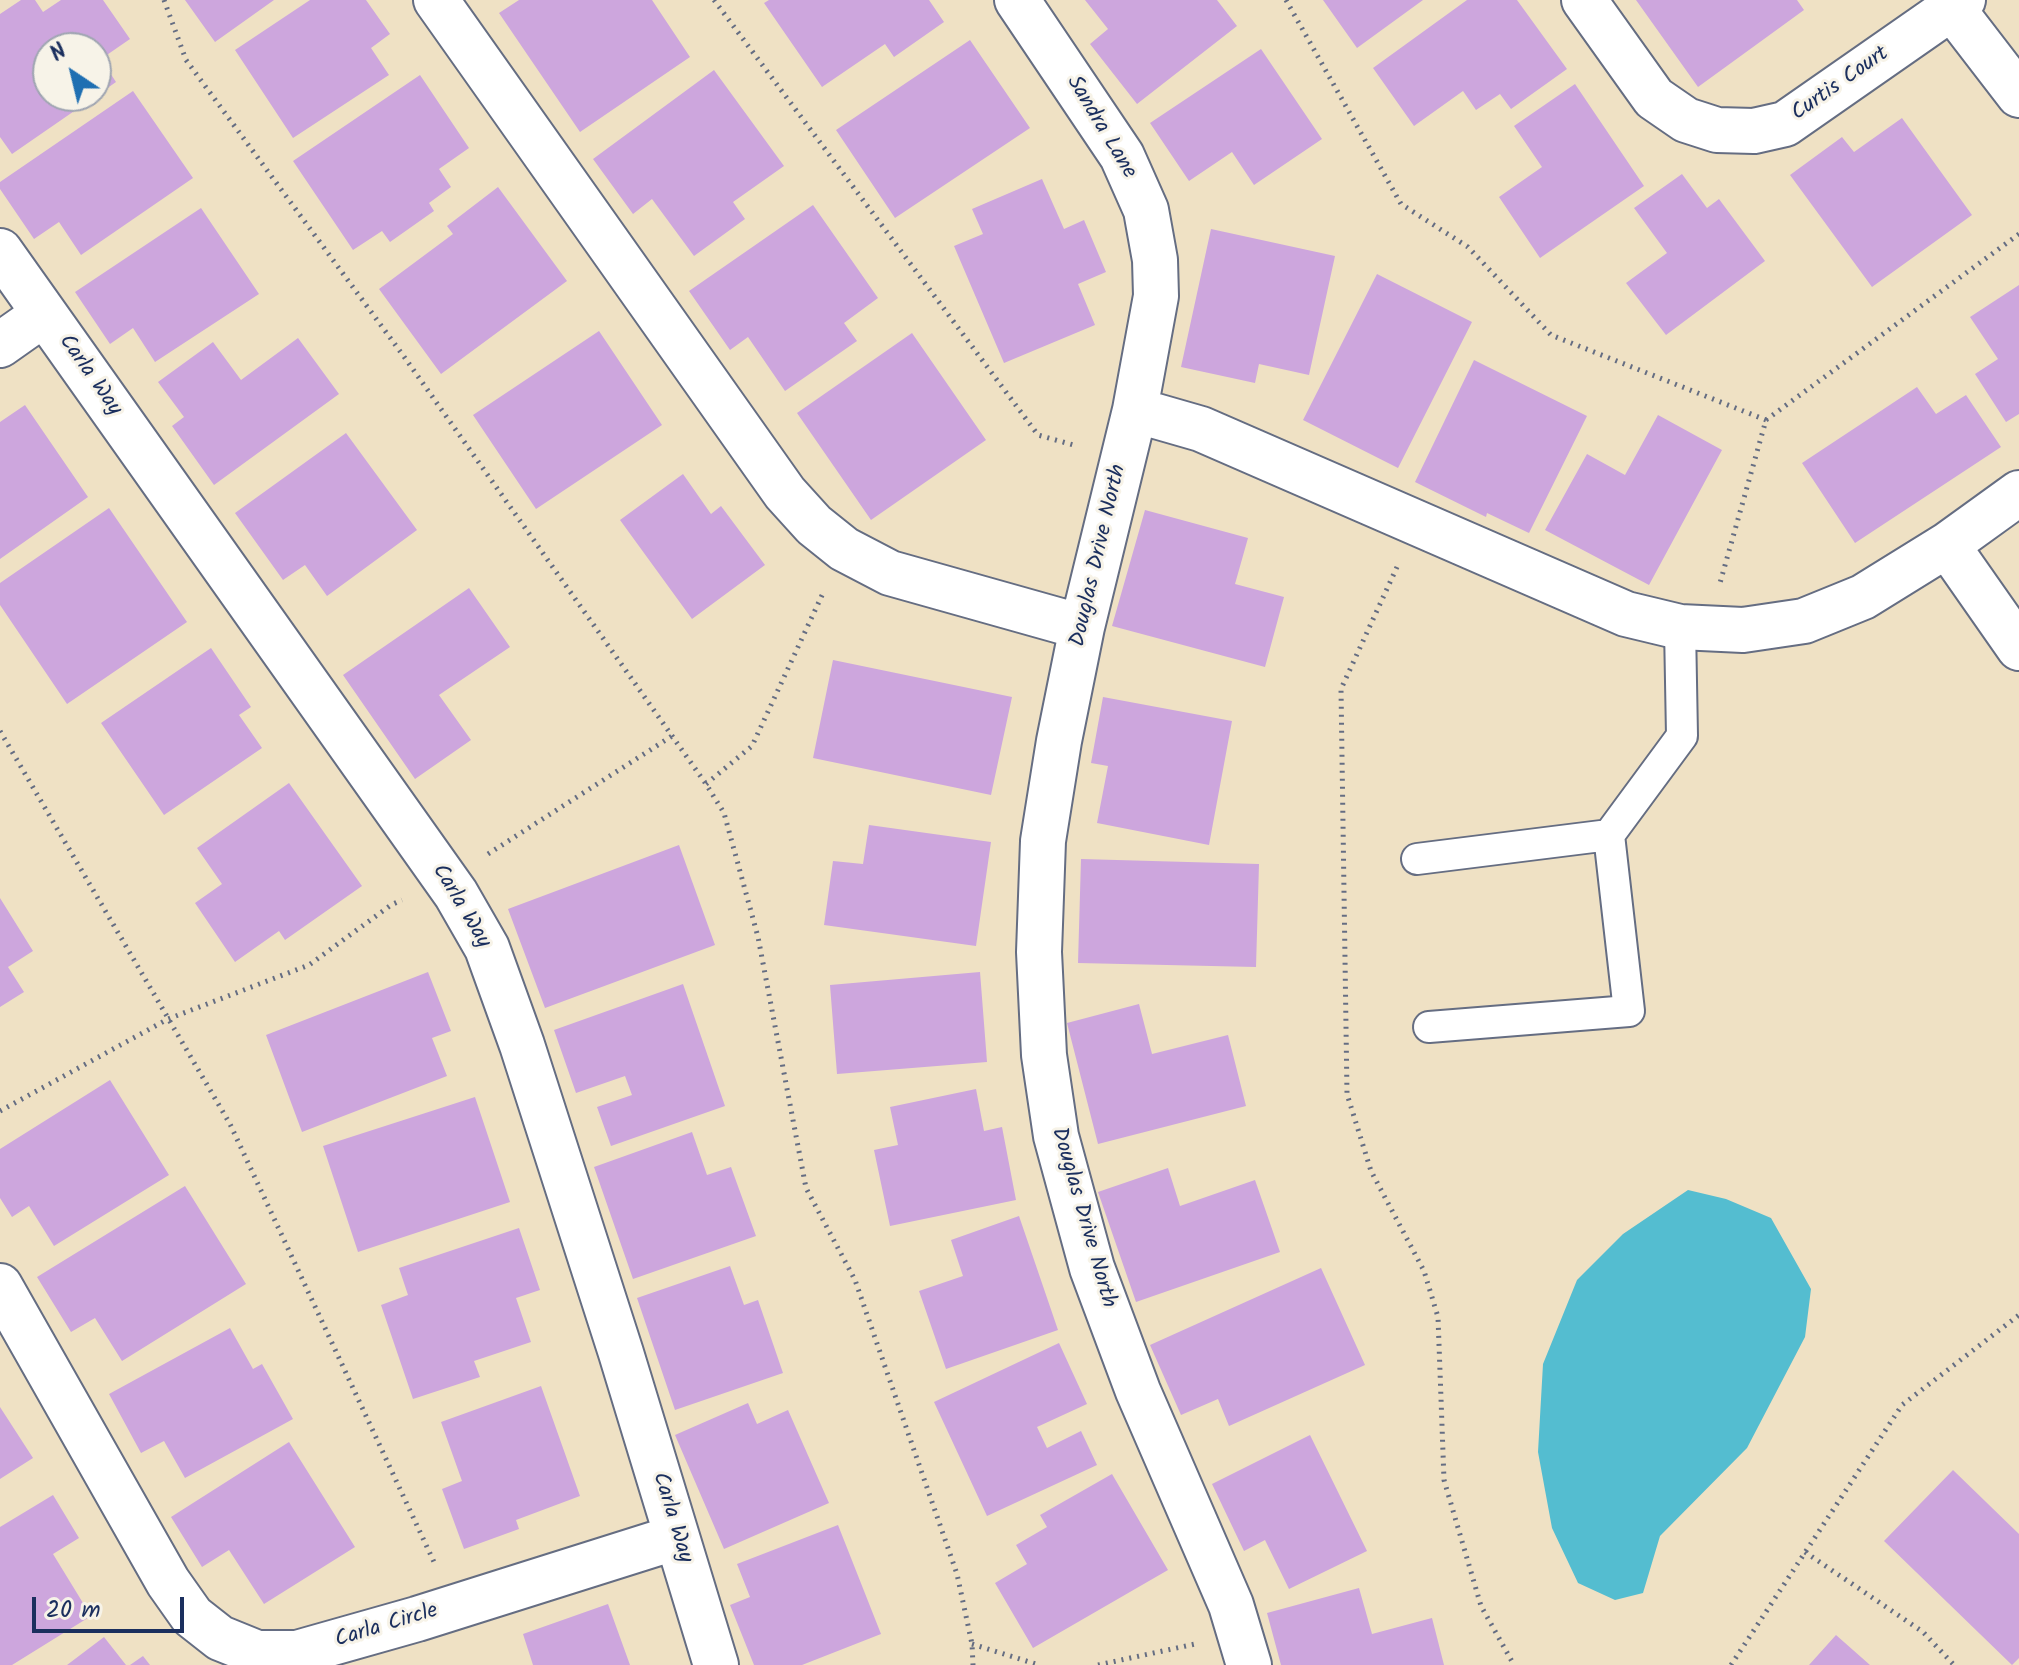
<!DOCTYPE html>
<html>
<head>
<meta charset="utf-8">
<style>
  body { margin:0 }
  #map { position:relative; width:2019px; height:1665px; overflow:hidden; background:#efe1c4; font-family:Kalam,sans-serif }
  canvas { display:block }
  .north { position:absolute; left:32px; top:32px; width:80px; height:80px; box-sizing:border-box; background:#f7f3e8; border:2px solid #9fa5b1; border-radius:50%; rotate:325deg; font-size:22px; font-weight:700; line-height:32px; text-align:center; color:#1b2f5e }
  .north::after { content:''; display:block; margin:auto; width:28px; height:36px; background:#1f6fb2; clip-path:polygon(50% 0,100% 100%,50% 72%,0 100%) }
  .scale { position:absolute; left:32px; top:1597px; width:152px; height:36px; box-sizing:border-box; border:4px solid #1b2f5e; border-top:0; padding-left:10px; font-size:24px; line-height:28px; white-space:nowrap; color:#1b2f5e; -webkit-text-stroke:6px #f7f3e8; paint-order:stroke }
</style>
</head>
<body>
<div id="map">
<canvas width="2019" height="1665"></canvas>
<div class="north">N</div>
<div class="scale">20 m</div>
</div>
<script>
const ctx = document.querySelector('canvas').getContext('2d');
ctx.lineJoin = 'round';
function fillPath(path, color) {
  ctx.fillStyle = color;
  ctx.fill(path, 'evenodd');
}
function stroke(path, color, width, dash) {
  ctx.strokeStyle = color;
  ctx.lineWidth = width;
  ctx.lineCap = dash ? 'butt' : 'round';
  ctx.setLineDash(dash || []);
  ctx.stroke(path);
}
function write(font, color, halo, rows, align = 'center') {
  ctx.font = font + ' Kalam,sans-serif';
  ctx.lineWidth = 6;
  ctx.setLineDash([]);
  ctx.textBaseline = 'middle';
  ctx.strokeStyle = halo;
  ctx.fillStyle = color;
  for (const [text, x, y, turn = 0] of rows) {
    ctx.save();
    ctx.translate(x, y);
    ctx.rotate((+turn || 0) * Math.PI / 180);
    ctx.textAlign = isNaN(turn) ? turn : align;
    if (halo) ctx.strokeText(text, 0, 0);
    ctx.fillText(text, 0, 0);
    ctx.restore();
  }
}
fillPath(new Path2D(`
  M 1688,1190 L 1726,1199 L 1771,1218 L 1811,1289 L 1805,1337 L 1747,1448 L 1660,1536 L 1643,1593 L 1615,1600 L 1578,1583 L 1552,1528 L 1538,1452 L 1543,1364 L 1577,1280 L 1623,1234 Z`), '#54bdd0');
fillPath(new Path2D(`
  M 21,0 L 35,0 L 43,12 L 61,0 L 103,0 L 130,39 L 101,59 L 116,82 L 96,96 L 96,48 L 48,48 L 48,96 L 96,96 L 12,154 L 0,137 L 0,14 Z
  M 185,0 L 274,0 L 215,42 Z
  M 310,0 L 366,0 L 390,34 L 371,48 L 389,75 L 293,138 L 235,50 Z
  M 519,0 L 652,0 L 690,57 L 580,132 L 499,13 Z
  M 769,0 L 929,0 L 944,22 L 894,57 L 885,44 L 822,87 L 764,3 Z
  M 1085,0 L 1217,0 L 1237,26 L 1137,104 L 1090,44 L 1108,29 Z
  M 1323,0 L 1423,0 L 1357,48 Z
  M 1467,0 L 1517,0 L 1567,69 L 1511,109 L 1500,94 L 1476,110 L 1463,91 L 1414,126 L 1373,68 Z
  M 1636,0 L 1797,0 L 1804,10 L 1698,87 Z
  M 970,40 L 1030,128 L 895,218 L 836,130 Z
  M 1261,49 L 1322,139 L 1254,185 L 1232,152 L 1189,181 L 1150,123 Z
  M 714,70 L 784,166 L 733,202 L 745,219 L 694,256 L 652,199 L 633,214 L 593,159 Z
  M 420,75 L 469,148 L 439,169 L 451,187 L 429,203 L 434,211 L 390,242 L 382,231 L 353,250 L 293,161 Z
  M 1575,84 L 1644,186 L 1540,258 L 1499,197 L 1542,167 L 1514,126 Z
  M 133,91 L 193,178 L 81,255 L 59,222 L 34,239 L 0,189 L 0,182 Z
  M 1902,118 L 1972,215 L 1872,287 L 1790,175 L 1842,137 L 1854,152 Z
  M 1682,174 L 1707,208 L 1719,199 L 1765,261 L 1666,335 L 1626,283 L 1667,253 L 1634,208 Z
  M 1042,179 L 1064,229 L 1084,220 L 1106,272 L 1078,284 L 1095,325 L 1004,363 L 954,246 L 983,234 L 972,209 Z
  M 498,187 L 567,281 L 441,374 L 379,289 L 453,234 L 447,226 Z
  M 813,205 L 878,298 L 844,323 L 857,341 L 785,391 L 748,337 L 730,350 L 689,291 Z
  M 201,208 L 259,294 L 155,362 L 133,328 L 110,344 L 75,292 Z
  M 1211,229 L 1335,256 L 1309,375 L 1259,364 L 1255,383 L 1181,367 Z
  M 1377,274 L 1472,322 L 1398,468 L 1303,420 Z
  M 2019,285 L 2019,414 L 2006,422 L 1975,374 L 1998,359 L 1970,317 Z
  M 599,331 L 662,425 L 536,509 L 473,415 Z
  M 912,333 L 986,440 L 871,520 L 797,413 Z
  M 298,338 L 339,394 L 214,485 L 172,426 L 184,417 L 158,382 L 213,342 L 241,380 Z
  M 1474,360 L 1587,416 L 1529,533 L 1487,513 L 1486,517 L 1415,482 Z
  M 1917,387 L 1936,414 L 1966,395 L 2001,447 L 1855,543 L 1802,463 Z
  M 25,405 L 88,497 L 0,559 L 0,422 Z
  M 1658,415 L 1722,450 L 1649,585 L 1545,530 L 1587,454 L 1625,475 Z
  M 346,433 L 417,530 L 327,596 L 305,565 L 283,580 L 235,513 Z
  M 683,474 L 711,514 L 721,506 L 765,565 L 692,619 L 620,520 Z
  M 109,508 L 187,622 L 67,704 L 0,605 L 0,583 Z
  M 1145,510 L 1248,538 L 1235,584 L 1284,597 L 1265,667 L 1112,626 Z
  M 469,588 L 510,647 L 439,695 L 471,740 L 415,779 L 343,675 Z
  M 211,648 L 251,707 L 239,715 L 262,748 L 164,815 L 101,723 Z
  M 833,660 L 1012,697 L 991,795 L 813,758 Z
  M 1103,697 L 1232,721 L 1209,845 L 1097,823 L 1108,766 L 1091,763 Z
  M 289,783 L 362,886 L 285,940 L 279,931 L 235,962 L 195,903 L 222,884 L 197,848 Z
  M 869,825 L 991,842 L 976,946 L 824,925 L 833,861 L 863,864 Z
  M 679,845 L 715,945 L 545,1008 L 508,909 Z
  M 1081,859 L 1259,864 L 1256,967 L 1078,963 Z
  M 0,898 L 33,951 L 8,967 L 24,992 L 0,1007 Z
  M 428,972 L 451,1031 L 432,1038 L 447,1076 L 302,1132 L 266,1035 Z
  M 980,972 L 987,1062 L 837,1074 L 830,985 Z
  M 683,984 L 725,1106 L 611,1146 L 597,1107 L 632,1095 L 625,1076 L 576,1093 L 554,1030 Z
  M 1139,1004 L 1152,1054 L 1228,1035 L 1246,1106 L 1098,1144 L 1067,1023 Z
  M 110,1080 L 169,1175 L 54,1246 L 29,1206 L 12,1217 L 0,1198 L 0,1149 Z
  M 976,1089 L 984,1131 L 1002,1127 L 1016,1200 L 890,1226 L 874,1150 L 898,1145 L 890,1107 Z
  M 475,1097 L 510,1202 L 358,1252 L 323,1146 Z
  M 692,1132 L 707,1175 L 731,1167 L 756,1236 L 633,1279 L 594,1167 Z
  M 1168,1168 L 1180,1206 L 1255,1180 L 1280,1252 L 1136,1302 L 1098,1192 Z
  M 185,1186 L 246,1284 L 122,1361 L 95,1318 L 71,1332 L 37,1277 Z
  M 1019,1216 L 1058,1330 L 946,1369 L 919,1291 L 963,1276 L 951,1240 Z
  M 519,1228 L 540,1290 L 516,1298 L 531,1342 L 474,1361 L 480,1377 L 413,1399 L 381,1305 L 408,1295 L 399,1268 Z
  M 730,1266 L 744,1305 L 758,1300 L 783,1373 L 675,1410 L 637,1298 Z
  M 1321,1268 L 1365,1365 L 1229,1426 L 1218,1399 L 1181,1415 L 1150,1345 Z
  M 230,1328 L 253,1369 L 262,1364 L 293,1419 L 185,1478 L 164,1441 L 141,1453 L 109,1394 Z
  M 1059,1343 L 1087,1404 L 1037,1427 L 1047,1448 L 1081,1431 L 1097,1465 L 987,1516 L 934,1402 Z
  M 541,1386 L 580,1496 L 516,1520 L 519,1529 L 464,1549 L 442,1489 L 462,1481 L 441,1422 Z
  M 748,1403 L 757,1424 L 788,1410 L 829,1503 L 724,1549 L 675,1435 Z
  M 0,1407 L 33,1458 L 0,1479 Z
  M 1310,1435 L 1367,1551 L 1289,1589 L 1265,1540 L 1244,1551 L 1212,1484 Z
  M 289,1442 L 355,1547 L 264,1604 L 229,1550 L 202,1567 L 171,1517 Z
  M 1953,1470 L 2019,1534 L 2019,1658 L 2012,1665 L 1884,1541 Z
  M 1112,1474 L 1168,1570 L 1033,1648 L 995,1583 L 1027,1564 L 1016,1545 L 1047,1527 L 1040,1515 Z
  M 53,1495 L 79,1538 L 53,1554 L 91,1616 L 12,1665 L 0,1665 L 0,1527 Z
  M 838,1525 L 881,1634 L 802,1665 L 754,1665 L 730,1605 L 750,1597 L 737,1564 Z
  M 1359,1588 L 1372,1634 L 1432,1618 L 1444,1665 L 1281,1665 L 1267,1613 Z
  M 608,1604 L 630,1665 L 533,1665 L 523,1634 Z
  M 1836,1635 L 1870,1665 L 1809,1665 Z
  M 104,1637 L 126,1665 L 67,1665 Z
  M 143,1656 L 150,1665 L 130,1665 Z`), '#cda6dd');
const lane = new Path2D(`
  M 1417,859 L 1609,835 L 1682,736 L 1680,627
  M 1429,1027 L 1629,1011 L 1609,835`);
const street = new Path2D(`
  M 436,0 L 785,493 L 814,525 L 844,549 L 890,573 L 1082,627
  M 1017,0 L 1122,156 L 1146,210 L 1155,260 L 1156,296 L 1135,410 L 1082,627 L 1059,741 L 1043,841 L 1039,952 L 1044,1055 L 1056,1136 L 1092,1268 L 1138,1391 L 1231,1605 L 1249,1665
  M 1584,0 L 1654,98 L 1686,120 L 1717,130 L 1754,131 L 1785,124 L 1963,0
  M 1952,8 L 2019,95
  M 0,251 L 456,894 L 487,948 L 522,1045 L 621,1353 L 716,1665
  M 0,345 L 44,314
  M 1135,410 L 1201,429 L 1626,614 L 1680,627 L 1743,630 L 1804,621 L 1863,597 L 1947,545 L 2019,493
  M 1947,545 L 2019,648
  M 0,1286 L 168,1582 L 192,1616 L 220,1638 L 257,1653 L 297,1653 L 417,1619 L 677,1537`);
stroke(lane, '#656d82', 34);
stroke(street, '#656d82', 48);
stroke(new Path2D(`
  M 164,0 L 186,60 L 405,358 L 706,784 L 724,813 L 758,937 L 806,1188 L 855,1280 L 957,1574 L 972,1644 L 973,1665
  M 714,0 L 1038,435 L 1077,446
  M 1286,0 L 1401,204 L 1468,247 L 1551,335 L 1766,420 L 1720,583
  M 1766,420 L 2019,234
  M 1397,567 L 1341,689 L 1347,1094 L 1371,1171 L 1424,1271 L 1438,1317 L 1444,1480 L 1481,1606 L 1514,1665
  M 0,731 L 230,1124 L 434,1562
  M 706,784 L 752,746 L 824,591
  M 488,854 L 672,736
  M 0,1111 L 168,1019 L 309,965 L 391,905 L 402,900
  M 1805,1552 L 1923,1632 L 1954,1665
  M 972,1644 L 1039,1665
  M 1098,1665 L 1195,1644
  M 1731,1665 L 1902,1405 L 2019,1315`), '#656d82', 5, [2, 6]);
stroke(lane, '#fff', 30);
stroke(street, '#fff', 44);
write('22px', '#1b2f5e', '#f7f3e8', [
  ["Curtis Court",1841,85,-35],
  ["Sandra Lane",1100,128,59],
  ["Carla Way",89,376,55],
  ["Douglas Drive North",1100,556,-77],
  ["Carla Way",460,907,59],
  ["Douglas Drive North",1082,1218,74],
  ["Carla Way",671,1518,73],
  ["Carla Circle",387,1627,-17]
]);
</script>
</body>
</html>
